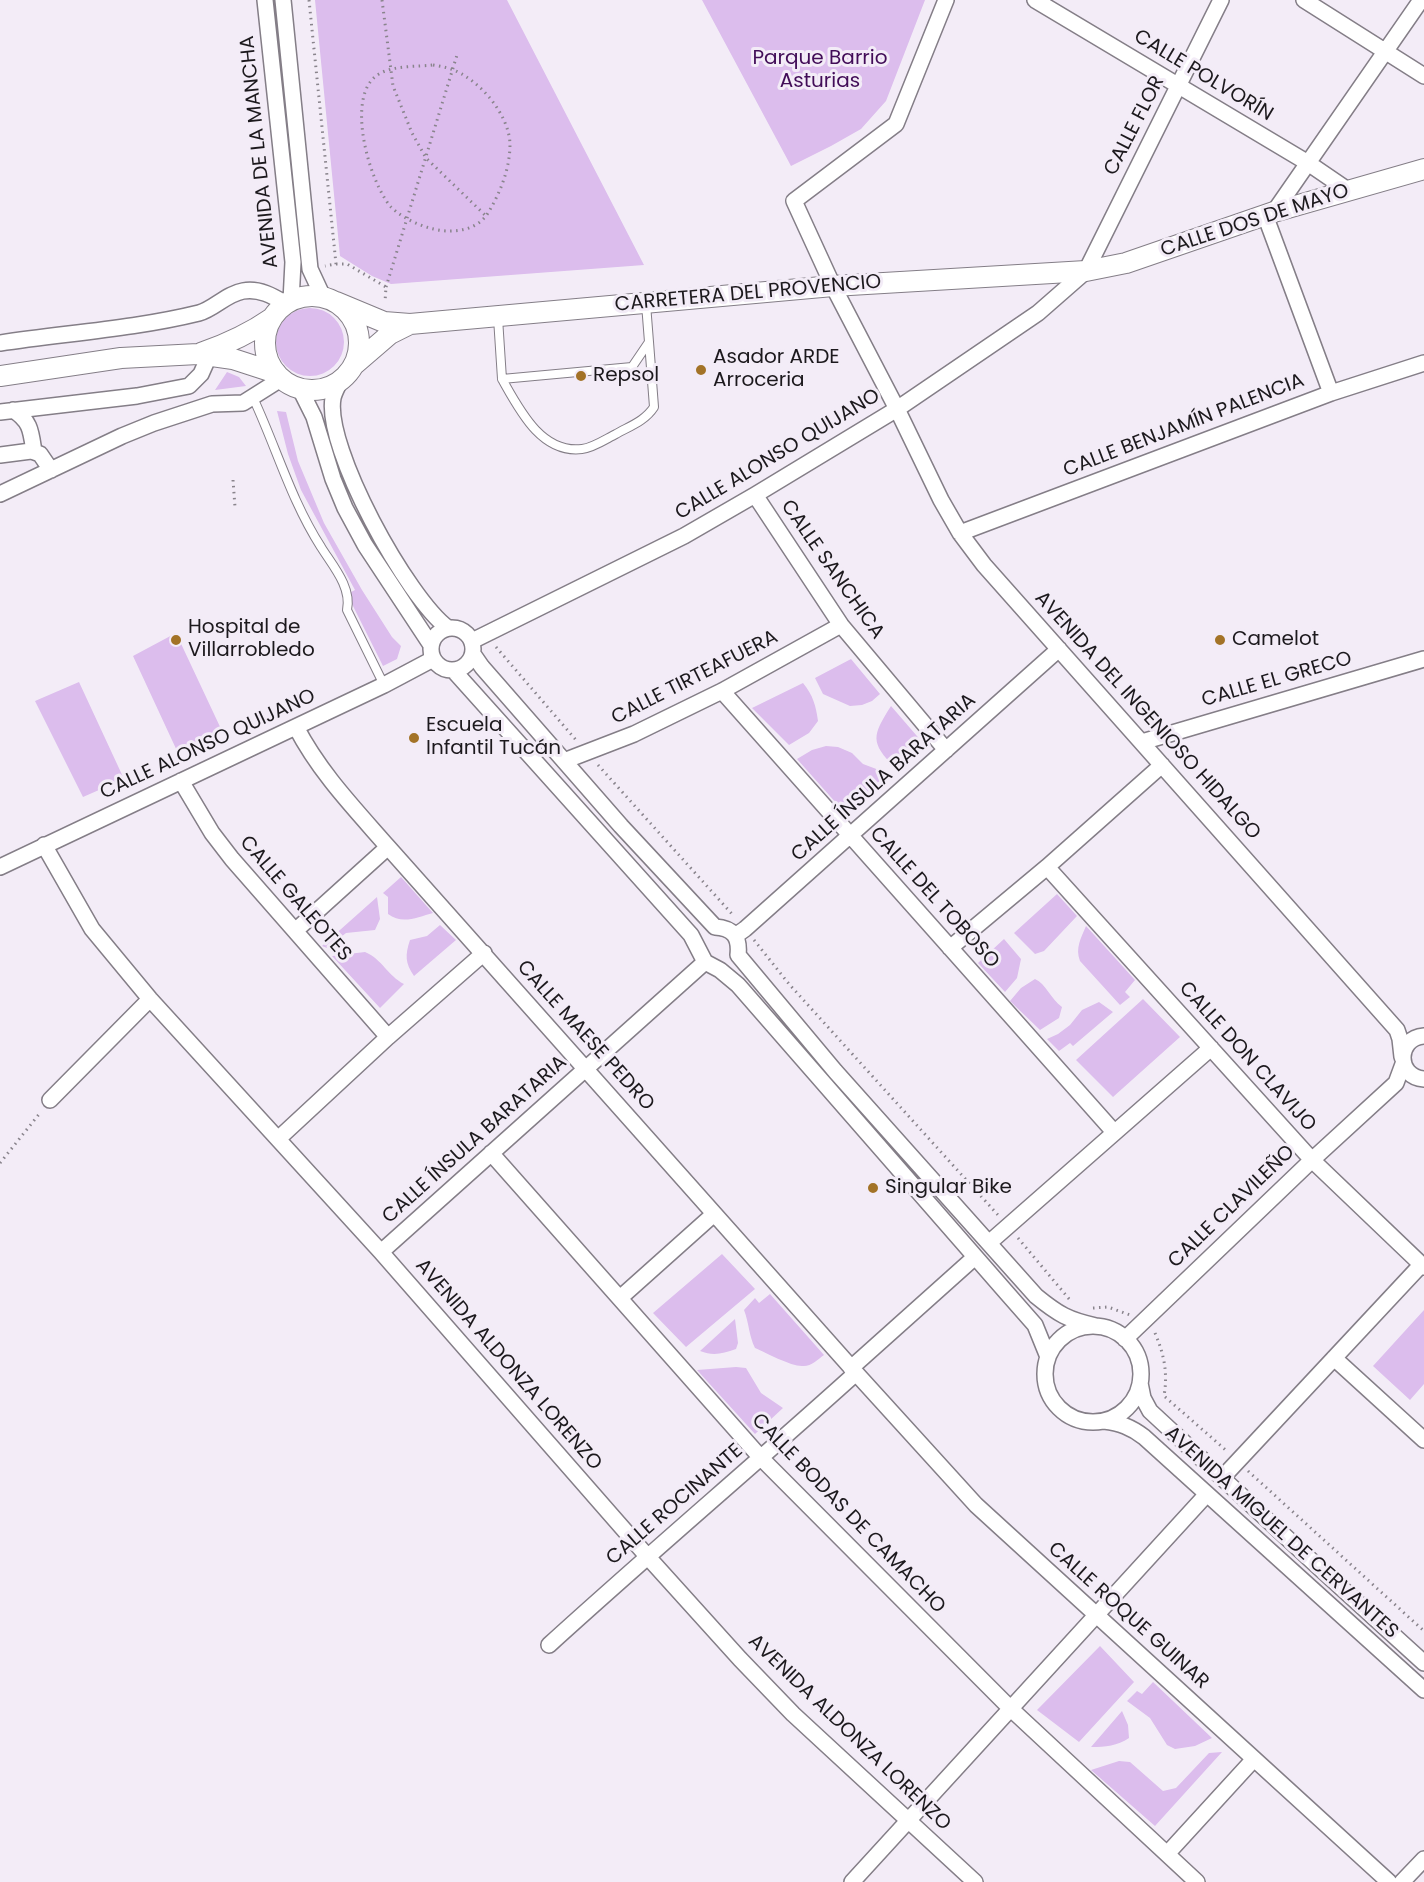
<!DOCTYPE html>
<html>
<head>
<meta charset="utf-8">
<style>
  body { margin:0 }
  canvas { display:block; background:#f3ecf7 }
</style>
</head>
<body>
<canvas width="1424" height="1882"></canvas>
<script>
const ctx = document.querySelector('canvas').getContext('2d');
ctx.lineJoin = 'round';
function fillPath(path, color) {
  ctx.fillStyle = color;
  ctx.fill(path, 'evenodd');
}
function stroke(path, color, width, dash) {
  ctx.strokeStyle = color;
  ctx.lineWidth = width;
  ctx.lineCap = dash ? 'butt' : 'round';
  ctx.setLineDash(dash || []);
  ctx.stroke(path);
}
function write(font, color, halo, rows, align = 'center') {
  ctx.font = font + ' Poppins,sans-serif';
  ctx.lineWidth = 6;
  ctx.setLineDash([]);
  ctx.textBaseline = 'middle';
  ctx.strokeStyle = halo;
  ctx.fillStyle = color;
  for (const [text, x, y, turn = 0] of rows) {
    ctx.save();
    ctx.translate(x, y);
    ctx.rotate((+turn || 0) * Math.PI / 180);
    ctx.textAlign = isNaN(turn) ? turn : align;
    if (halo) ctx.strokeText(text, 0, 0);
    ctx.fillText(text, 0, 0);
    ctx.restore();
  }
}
fillPath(new Path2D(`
  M 315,0 L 507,0 L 644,265 L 391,284 L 372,276 L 340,256 Z
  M 702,0 L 925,0 L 886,101 L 861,129 L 831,146 L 791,166 Z
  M276 342a34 34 0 1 1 68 0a34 34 0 1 1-68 0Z
  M 227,372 L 239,377 L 246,386 L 215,390 Z
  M 277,411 L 286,412 L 298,461 L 324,523 L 362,590 L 392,637 L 401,646 L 397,659 L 383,666 L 347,594 L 355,590 L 301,490 L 288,454 Z
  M 176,633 L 222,731 L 178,753 L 133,656 Z
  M 851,659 L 880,694 L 872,701 L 862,705 L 850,706 L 823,694 L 815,678 Z
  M 79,682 L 124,779 L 83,797 L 35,701 Z
  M 803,683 C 813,695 816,706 818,721 L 809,733 L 789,745 L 752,708 Z
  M 891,706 L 923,743 L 895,768 C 870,742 872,736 891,706 Z
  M 826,746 L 838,747 L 852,753 L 863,764 L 879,770 L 884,777 L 845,813 L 797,759 L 812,750 Z
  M 401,877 L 433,913 C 418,917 402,925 388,914 L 388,897 L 383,893 Z
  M 1057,894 L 1077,916 L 1044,951 L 1035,954 L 1014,933 Z
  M 377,897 L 380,919 L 375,930 L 346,933 L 327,948 L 322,946 Z
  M 440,925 L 456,940 L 414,976 C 405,963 405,955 410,940 L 427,936 Z
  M 1086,926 L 1135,980 L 1125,992 L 1130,997 L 1120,1005 L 1080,961 C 1075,948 1081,938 1086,926 Z
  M 1004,939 L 1021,959 L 1017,978 L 1005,992 L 978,963 Z
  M 365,952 C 382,959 388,976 404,984 L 380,1008 L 332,956 Z
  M 1035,979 C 1046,984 1051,999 1062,1007 L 1059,1018 L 1040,1030 L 1010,1001 L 1021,988 Z
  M 1143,999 L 1180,1037 L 1113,1097 L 1076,1060 Z
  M 1099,1002 L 1113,1012 L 1073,1046 L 1070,1043 L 1059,1051 L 1047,1039 L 1058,1034 L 1070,1025 L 1082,1010 Z
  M 722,1254 L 755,1289 L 686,1347 L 653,1313 Z
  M 770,1294 L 824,1355 C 817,1360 811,1367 802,1366 C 790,1366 767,1353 755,1348 C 749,1336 749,1323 744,1310 L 755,1298 L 759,1303 Z
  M 1424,1310 L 1424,1384 L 1410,1400 L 1373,1366 Z
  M 735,1319 L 738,1343 L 736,1349 C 722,1354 713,1356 700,1351 Z
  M 736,1367 L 746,1368 L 761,1393 L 783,1408 L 755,1434 L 697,1370 Z
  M 1100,1646 L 1134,1682 L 1079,1742 L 1037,1710 Z
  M 1153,1682 L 1212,1738 L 1195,1746 L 1175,1749 L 1167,1745 L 1150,1718 L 1127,1701 L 1137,1691 L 1142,1694 Z
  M 1122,1711 L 1128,1725 L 1129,1738 C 1117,1746 1106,1747 1091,1747 Z
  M 1222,1752 L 1155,1826 L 1091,1770 L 1119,1761 L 1130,1762 L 1163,1791 L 1176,1788 L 1209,1753 Z`), '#dcbded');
const service = new Path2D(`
  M 498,318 L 502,379 L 632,367 L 649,342 L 646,304
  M 502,379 C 519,409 541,454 582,449 C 593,448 606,439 616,434 C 630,426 645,421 654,407 L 649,342
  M 250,399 L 255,402 C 277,450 292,502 321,547 C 332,565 352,587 347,610 L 384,685`);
const minor = new Path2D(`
  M 265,0 L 293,262 L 291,301
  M 283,0 L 310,269 L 323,297
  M 946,0 L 896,124 L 794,201 L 833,286 L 897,409 L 941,500 L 960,533 L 984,565 L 1397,1030 L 1400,1039 L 1402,1057
  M 1035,0 L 1308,163 L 1349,191
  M 1304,0 L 1424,76
  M 1274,212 L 1421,0
  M 1265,215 L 1331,393
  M 0,343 C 66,333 134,329 199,313 C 214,309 226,294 243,291 C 259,288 273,296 286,304
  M 340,381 C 338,386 334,393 333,398 C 324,448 408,599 448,628
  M 300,389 L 314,417 L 333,479 L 345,508 L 365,545 L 431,645
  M 13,410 C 31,421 31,432 34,452
  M 0,412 L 137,396 L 189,386 L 201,374 L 209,356
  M 0,455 L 31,451 L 40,454 L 51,470
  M 0,494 L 122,436 L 154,423 L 212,404 L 243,403 L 281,379
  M 755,495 L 841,625 L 946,750
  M 960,533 L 1331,393 L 1424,363
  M431 649a21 21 0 1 1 42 0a21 21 0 1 1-42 0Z
  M 472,641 L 684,536 L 755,495 L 897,409 L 1038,313 L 1086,271 L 1221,0
  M 473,654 L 482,667 L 621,826 L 715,927 C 733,928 740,937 738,955 L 835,1071 L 1036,1296 C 1058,1314 1068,1320 1096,1326
  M 454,671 L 691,935 L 705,962 L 720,970 L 738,985 L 1006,1292 L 1035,1325 L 1048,1357
  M 722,691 L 1114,1132
  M 296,727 C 320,773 354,808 388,847 L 856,1373 L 976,1505 L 1389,1882
  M 1142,742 L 1424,659
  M 564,761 L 634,734 L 722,691 L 841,625
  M 181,781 L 212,833 L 232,859 L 388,1037
  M 44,845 L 92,929 L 150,999 L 381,1252 L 647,1556 L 740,1659 L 793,1714 L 975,1882
  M 0,867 L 384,685 L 433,659
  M 1047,867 L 1312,1160 L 1424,1267
  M 295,931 L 388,847
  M 735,936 L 745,929 L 1059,649
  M 950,948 L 1047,867 L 1162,765
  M 1424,1036 C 1396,1038 1396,1077 1424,1079
  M 50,1100 L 150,999
  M 278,1139 L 388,1037 L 484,953
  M 491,1153 L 761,1458 L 1011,1709 L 1197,1882
  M 990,1242 L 1211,1048
  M 381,1252 L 705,962
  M 620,1298 L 714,1214
  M1045 1374a48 48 0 1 1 96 0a48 48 0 1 1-96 0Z
  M 1125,1339 L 1312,1160 L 1396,1083 L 1403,1064
  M 1334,1358 L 1424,1440
  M 851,1368 L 975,1257
  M 1140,1383 L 1143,1398 L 1150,1411 L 1314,1563 L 1424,1663
  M 1104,1421 C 1120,1423 1131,1427 1144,1437 L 1424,1690
  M 1222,1478 L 1421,1265
  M 549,1645 C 650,1553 754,1465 856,1373
  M 1167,1854 L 1254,1759
  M 852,1882 L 1207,1494
  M 1402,1882 L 1424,1859`);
const tertiary = new Path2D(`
  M265 343a47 47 0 1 1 94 0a47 47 0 1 1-94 0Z
  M 336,302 L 384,322 L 410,324 L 833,286 L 1086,271 L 1126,263 L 1274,212 L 1424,169
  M 201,353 C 227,344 249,334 272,318
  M 354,365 L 390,334 L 410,324
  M 0,376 L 121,358 L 198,354 L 233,359 L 276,373`);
stroke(service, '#847e87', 10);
stroke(minor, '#847e87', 18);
stroke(tertiary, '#847e87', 22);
stroke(new Path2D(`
  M 309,0 L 336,264 L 325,266
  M 382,0 L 393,86 L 412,133 L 426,158 L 486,216
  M 433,65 C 439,66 445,67 451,69 C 479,79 509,114 510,144 C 510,169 500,193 488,213 C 479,227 464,231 449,231 C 430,231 404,220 391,207 C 369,182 344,94 379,74 C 394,65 417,67 433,65 Z
  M 336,264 L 347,264 L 386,287 L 385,302
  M 386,287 L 457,55
  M 233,480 L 235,507
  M 496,647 L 576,740
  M 598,765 L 732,914
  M 754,940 L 789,984 L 998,1215
  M 0,1163 L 40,1113
  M 1018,1238 L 1070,1300
  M 1093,1308 L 1108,1307 L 1130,1315
  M 1155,1333 C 1164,1354 1168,1373 1164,1396 L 1228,1452
  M 1248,1471 L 1424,1631`), '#89848c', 3, [1.5, 4.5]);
stroke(service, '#fff', 8);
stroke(minor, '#fff', 15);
stroke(tertiary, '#fff', 20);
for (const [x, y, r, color] of [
  [701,370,6,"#a37327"],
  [581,376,6,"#a37327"],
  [176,640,6,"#a37327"],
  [1220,640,6,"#a37327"],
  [414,738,6,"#a37327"],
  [873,1188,6,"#a37327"]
]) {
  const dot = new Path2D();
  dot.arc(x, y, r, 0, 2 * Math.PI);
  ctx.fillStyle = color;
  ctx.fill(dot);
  stroke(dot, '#f3ecf7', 2);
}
write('20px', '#420d58', '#f3ecf7', [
  ["Parque Barrio",820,59],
  ["Asturias",820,82]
]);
write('20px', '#1c191d', '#f3ecf7', [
  ["CALLE POLVORÍN",1203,76,31],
  ["CALLE FLOR",1135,126,-63],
  ["AVENIDA DE LA MANCHA",260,152,-96],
  ["CALLE DOS DE MAYO",1255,221,-18],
  ["CARRETERA DEL PROVENCIO",748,294,-5],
  ["CALLE BENJAMÍN PALENCIA",1184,426,-21],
  ["CALLE ALONSO QUIJANO",778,455,-31],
  ["CALLE SANCHICA",832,570,55],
  ["CALLE TIRTEAFUERA",695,678,-27],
  ["CALLE EL GRECO",1277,680,-16],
  ["AVENIDA DEL INGENIOSO HIDALGO",1147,716,48],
  ["CALLE ALONSO QUIJANO",208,745,-25],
  ["CALLE ÍNSULA BARATARIA",884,778,-42],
  ["CALLE DEL TOBOSO",934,898,48],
  ["CALLE GALEOTES",295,899,49],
  ["CALLE MAESE PEDRO",585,1036,48],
  ["CALLE DON CLAVIJO",1247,1057,48],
  ["CALLE ÍNSULA BARATARIA",475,1140,-42],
  ["CALLE CLAVILEÑO",1232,1207,-44],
  ["AVENIDA ALDONZA LORENZO",508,1365,49],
  ["CALLE ROCINANTE",675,1505,-41],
  ["CALLE BODAS DE CAMACHO",848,1514,46],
  ["AVENIDA MIGUEL DE CERVANTES",1281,1533,42],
  ["CALLE ROQUE GUINAR",1128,1616,42],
  ["AVENIDA ALDONZA LORENZO",849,1733,44]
]);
write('20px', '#1c191d', '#f3ecf7', [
  ["Asador ARDE",713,358],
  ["Arroceria",713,381],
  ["Repsol",593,376],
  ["Hospital de",188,628],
  ["Villarrobledo",188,651],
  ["Camelot",1232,640],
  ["Escuela",426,726],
  ["Infantil Tucán",426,749],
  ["Singular Bike",885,1188]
], 'left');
</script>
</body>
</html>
